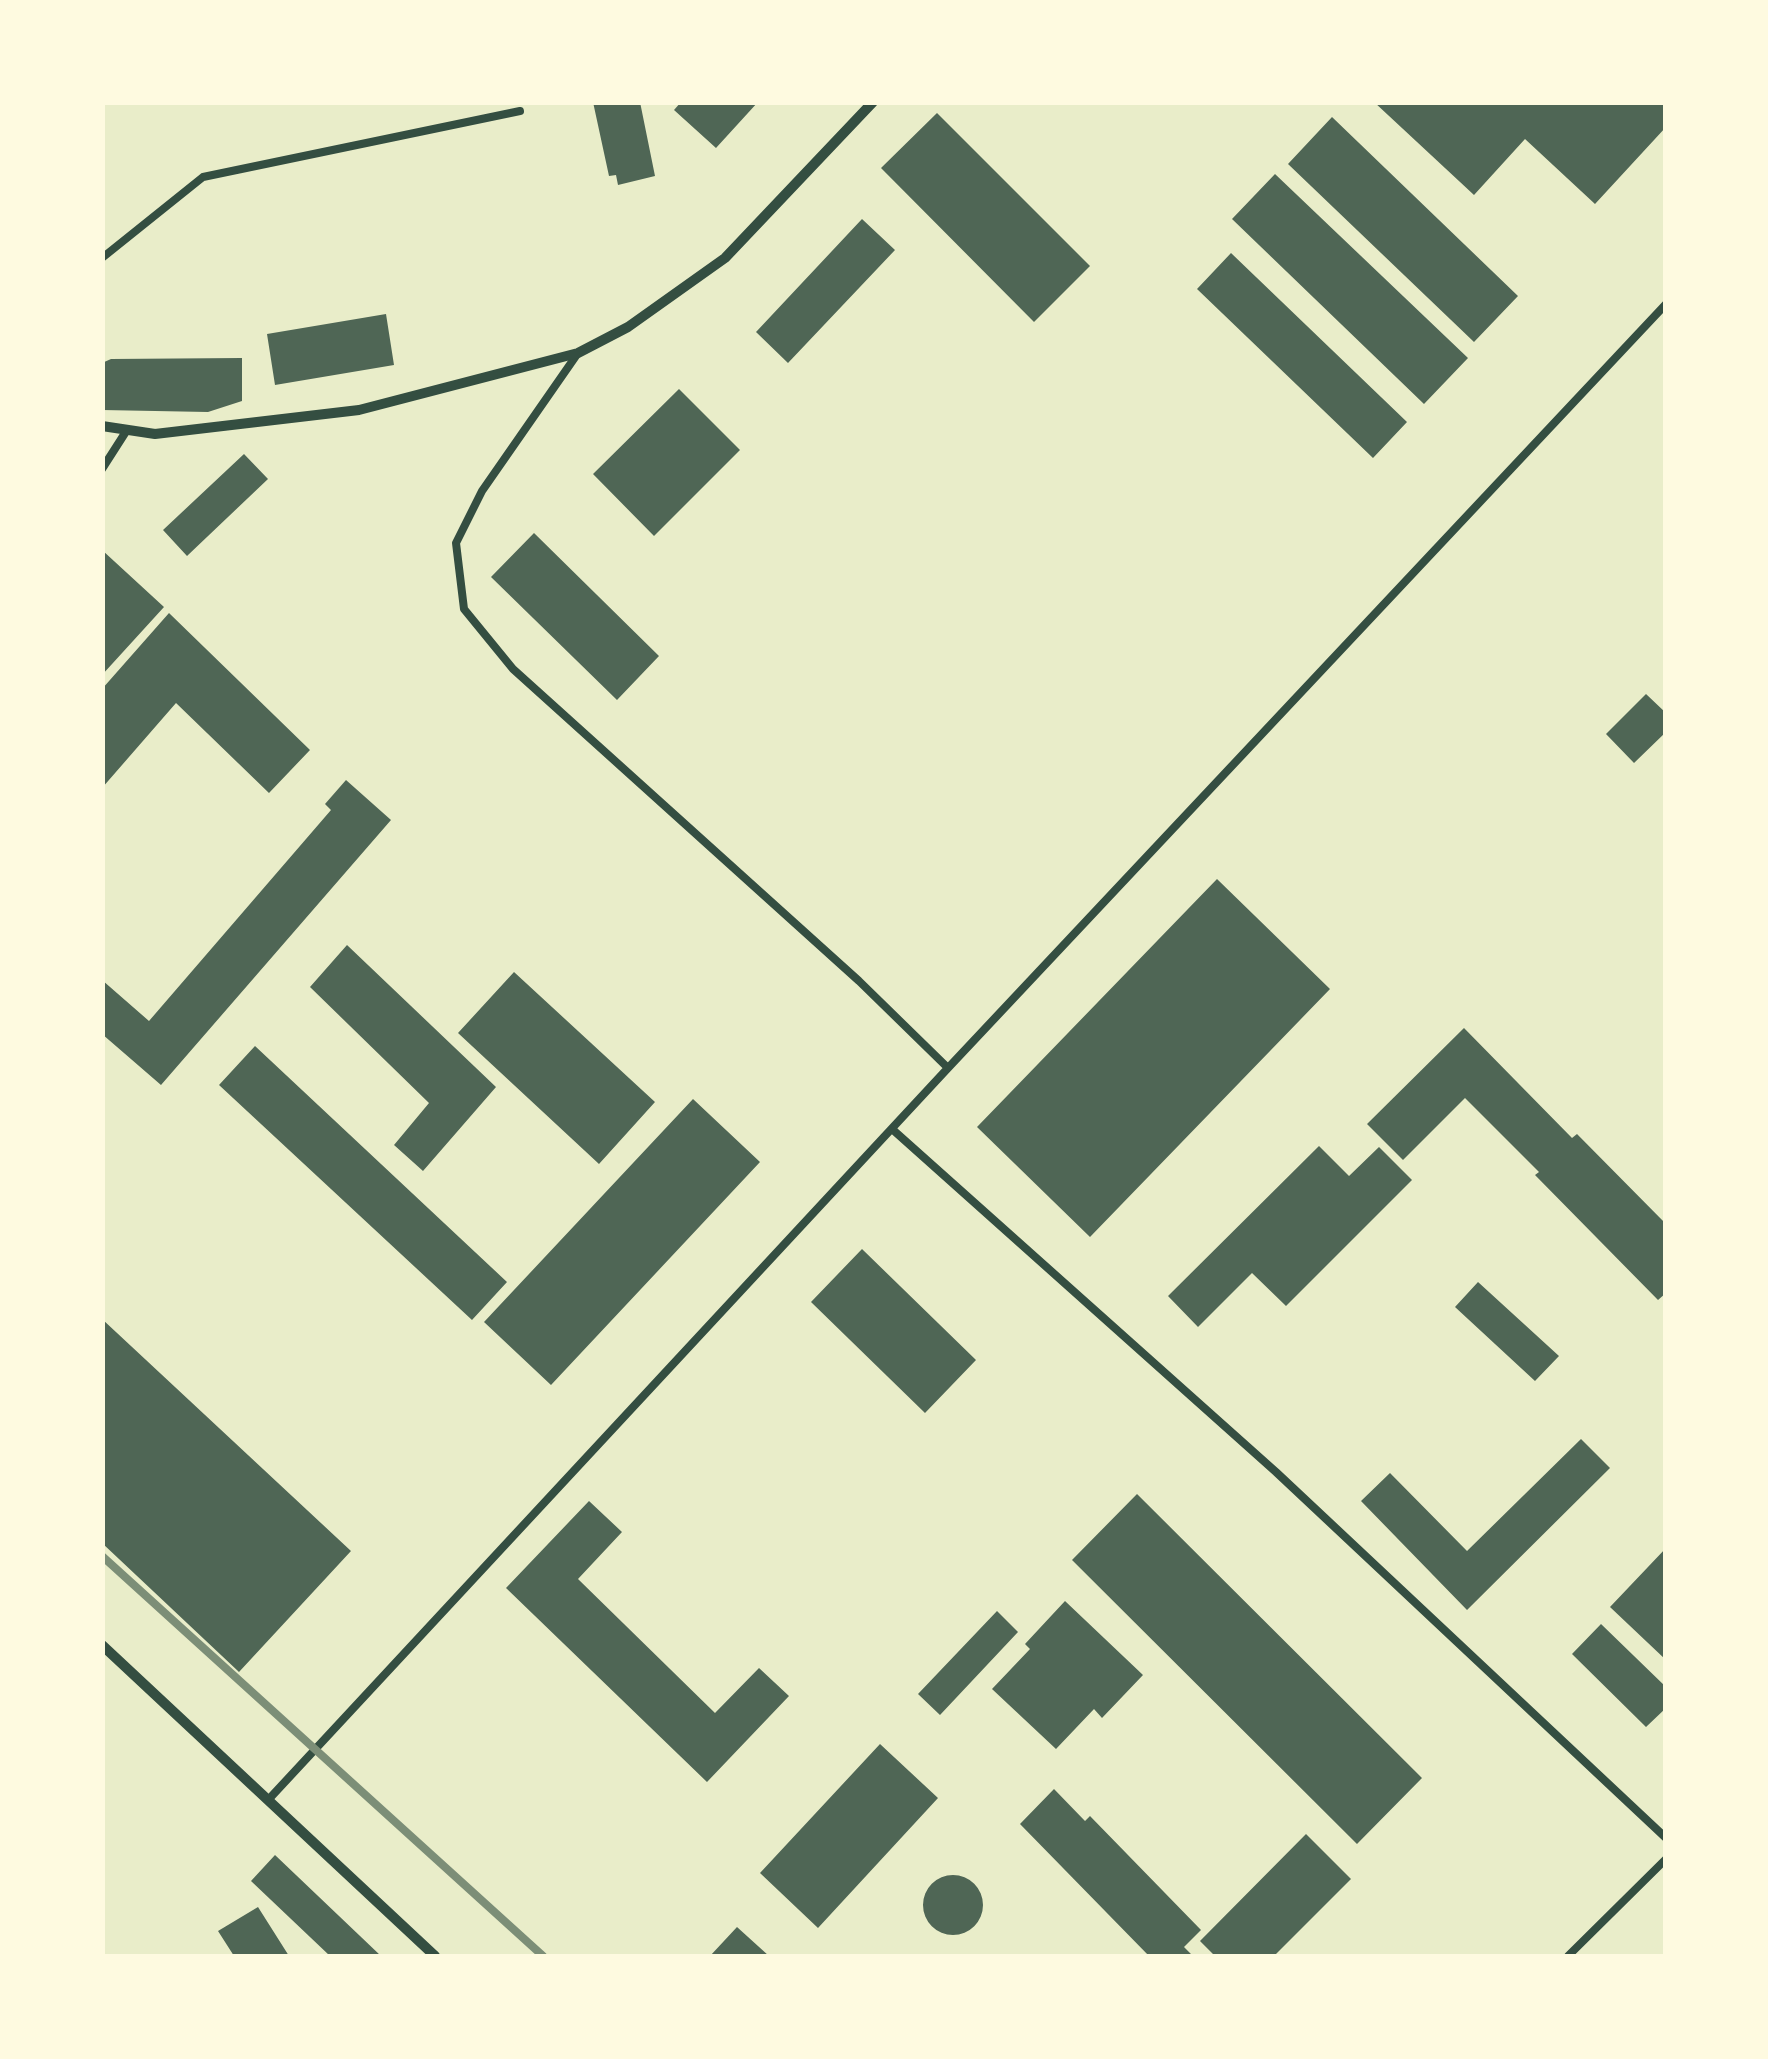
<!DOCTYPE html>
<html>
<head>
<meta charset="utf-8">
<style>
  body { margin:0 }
  #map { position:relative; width:1768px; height:2059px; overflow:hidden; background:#e9edc9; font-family:Lato,sans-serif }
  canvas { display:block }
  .frame { position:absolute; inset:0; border:105px solid #fefae0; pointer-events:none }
</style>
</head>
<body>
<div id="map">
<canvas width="1768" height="2059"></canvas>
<div class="frame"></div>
</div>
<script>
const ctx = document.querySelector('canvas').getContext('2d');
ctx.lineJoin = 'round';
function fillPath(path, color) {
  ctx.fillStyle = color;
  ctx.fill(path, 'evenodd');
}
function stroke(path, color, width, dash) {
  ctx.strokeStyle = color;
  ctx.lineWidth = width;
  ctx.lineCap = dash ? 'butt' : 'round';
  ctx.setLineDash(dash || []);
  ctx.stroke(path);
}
fillPath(new Path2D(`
  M 593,102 L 640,102 L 655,176 L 618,185 L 616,175 L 609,176 Z
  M 681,102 L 758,102 L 716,148 L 674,110 Z
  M 1374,102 L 1666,102 L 1666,127 L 1595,204 L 1525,139 L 1474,195 Z
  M 937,113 L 1090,266 L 1034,322 L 881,168 Z
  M 1332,117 L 1518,296 L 1474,342 L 1288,164 Z
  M 1275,174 L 1468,358 L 1424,404 L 1232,219 Z
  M 862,219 L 895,250 L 788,363 L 756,332 Z
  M 1231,253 L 1407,422 L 1373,458 L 1197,289 Z
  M 386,314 L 394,365 L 275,385 L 267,334 Z
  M 242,358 L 242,401 L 208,412 L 102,410 L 102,363 L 111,359 Z
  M 679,389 L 740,450 L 654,536 L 593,474 Z
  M 244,454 L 268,479 L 187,556 L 163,530 Z
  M 534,533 L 659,656 L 617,700 L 491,577 Z
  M 102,550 L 164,607 L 102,675 Z
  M 169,613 L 310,750 L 269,793 L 176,703 L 102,788 L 102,689 Z
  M 1646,694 L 1666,713 L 1666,732 L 1634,763 L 1606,734 Z
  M 346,780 L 391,820 L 161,1085 L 102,1034 L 102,980 L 149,1021 L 331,810 L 325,804 Z
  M 1217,879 L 1330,989 L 1090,1237 L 977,1127 Z
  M 347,945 L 496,1087 L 423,1171 L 394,1145 L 429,1103 L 310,987 Z
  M 514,972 L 655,1102 L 599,1164 L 458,1033 Z
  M 1464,1028 L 1572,1138 L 1577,1134 L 1666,1224 L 1666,1293 L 1658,1300 L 1535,1175 L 1539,1172 L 1465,1098 L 1403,1160 L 1367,1124 Z
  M 255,1046 L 507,1282 L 472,1320 L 219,1085 Z
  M 693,1099 L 760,1162 L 551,1385 L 484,1322 Z
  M 1319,1146 L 1349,1176 L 1379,1147 L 1412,1180 L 1286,1306 L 1252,1273 L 1198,1327 L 1168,1296 Z
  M 862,1249 L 976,1360 L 925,1413 L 811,1302 Z
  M 1478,1282 L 1559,1356 L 1535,1381 L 1455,1307 Z
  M 102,1319 L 351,1551 L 239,1672 L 102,1543 Z
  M 1581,1439 L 1610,1468 L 1467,1610 L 1361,1501 L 1390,1473 L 1467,1551 Z
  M 1137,1494 L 1422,1778 L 1357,1844 L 1072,1560 Z
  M 589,1501 L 622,1532 L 578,1579 L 715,1713 L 759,1668 L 789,1696 L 707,1782 L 506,1588 Z
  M 1666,1548 L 1666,1660 L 1610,1607 Z
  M 1065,1601 L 1143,1675 L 1102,1718 L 1094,1709 L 1056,1749 L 992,1689 L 1030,1649 L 1025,1644 Z
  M 997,1611 L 1018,1632 L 940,1715 L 918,1694 Z
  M 1601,1624 L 1666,1687 L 1666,1708 L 1646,1727 L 1572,1654 Z
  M 880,1744 L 938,1798 L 818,1928 L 760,1873 Z
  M 1054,1789 L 1085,1821 L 1090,1816 L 1201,1930 L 1184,1947 L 1193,1956 L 1149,1956 L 1020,1824 Z
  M 1306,1834 L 1351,1879 L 1274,1956 L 1215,1956 L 1200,1941 Z
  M 275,1855 L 381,1956 L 330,1956 L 251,1881 Z
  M923 1905a30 30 0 1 1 60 0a30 30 0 1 1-60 0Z
  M 258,1907 L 289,1956 L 234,1956 L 218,1931 Z
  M 737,1927 L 769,1956 L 710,1956 Z`), '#4f6655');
stroke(new Path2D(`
  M 102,258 L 203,177 L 520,111
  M 578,353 L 482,491 L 456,543 L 464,609 L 513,669 L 859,981 L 948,1068
  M 102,469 L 127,430
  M 892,1129 L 1276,1472 L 1666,1838
  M 269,1799 L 948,1068 L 1666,304
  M 1568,1956 L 1666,1859`), '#344e41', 8);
stroke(new Path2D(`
  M 102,426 L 155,434 L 359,410 L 578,353 L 628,327 L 725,258 L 873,102
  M 102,1645 L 435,1956`), '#344e41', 10);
stroke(new Path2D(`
  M 102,1556 L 543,1956`), '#7c8e77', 8);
</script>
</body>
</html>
